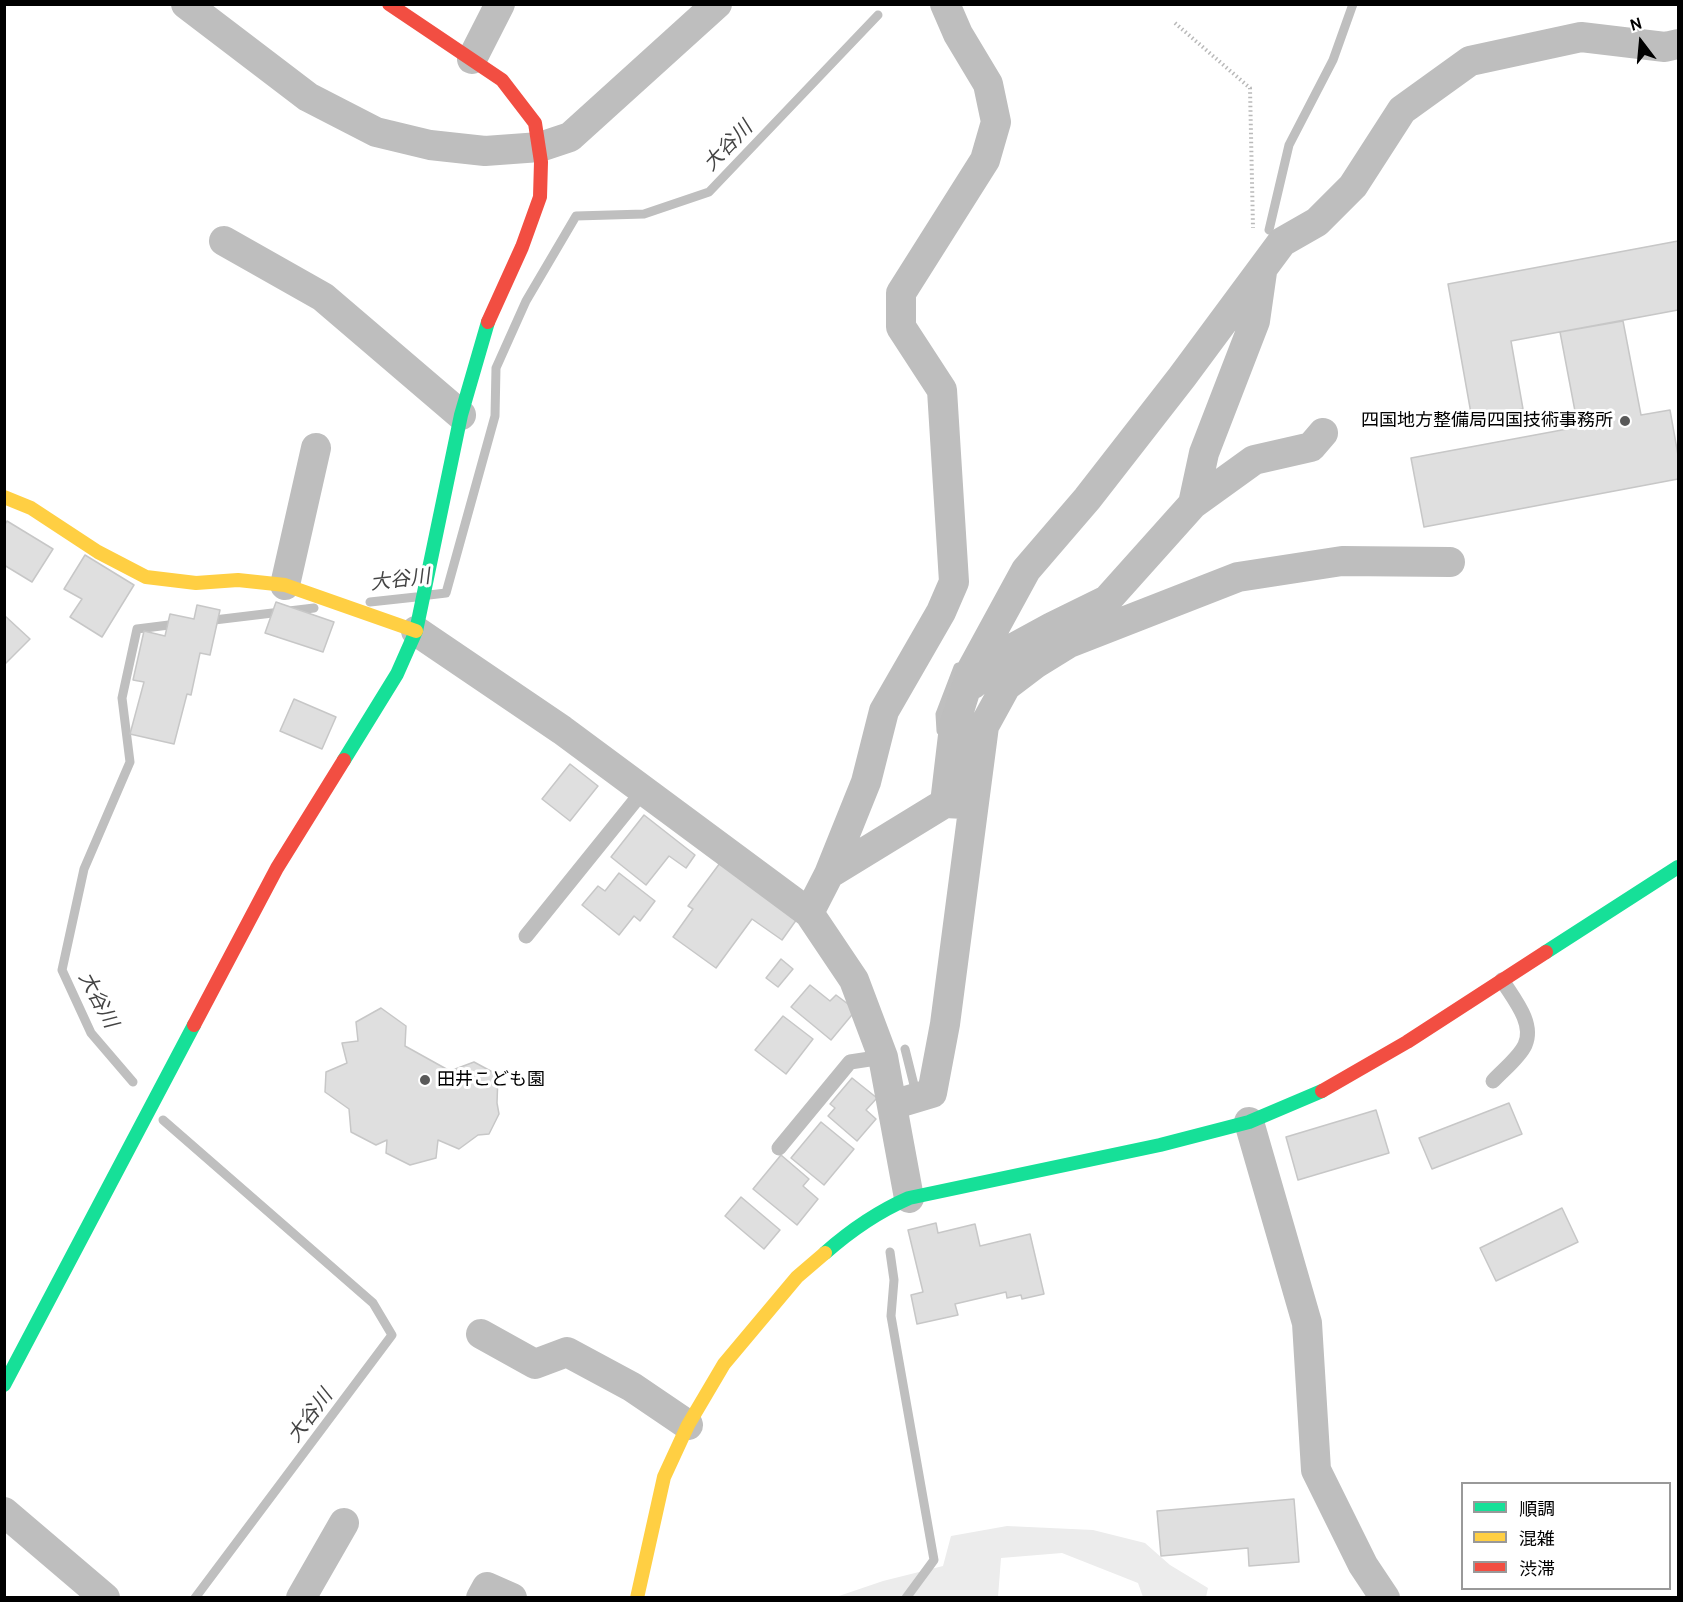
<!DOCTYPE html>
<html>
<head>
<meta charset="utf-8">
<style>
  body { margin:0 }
  #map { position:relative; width:1683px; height:1602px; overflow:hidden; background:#fff; font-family:Cabin,"Noto Sans JP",sans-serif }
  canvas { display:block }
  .frame { position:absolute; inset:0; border:6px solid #000; pointer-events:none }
  .legend { position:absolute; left:1461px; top:1482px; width:210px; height:108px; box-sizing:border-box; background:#fff; border:2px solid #999; margin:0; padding:8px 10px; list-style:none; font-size:18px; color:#000 }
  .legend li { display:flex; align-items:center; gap:12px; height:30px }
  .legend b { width:30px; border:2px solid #999 }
  .north { position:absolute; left:1611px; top:12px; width:60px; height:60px; -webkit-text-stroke:4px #fff; paint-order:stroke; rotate:344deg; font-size:16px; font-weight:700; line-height:24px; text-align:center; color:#000 }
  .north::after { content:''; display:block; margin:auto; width:21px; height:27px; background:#000; clip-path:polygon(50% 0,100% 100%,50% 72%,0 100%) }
</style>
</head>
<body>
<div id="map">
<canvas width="1683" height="1602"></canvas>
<div class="frame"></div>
<ul class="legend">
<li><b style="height:8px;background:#16e098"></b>順調</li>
<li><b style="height:8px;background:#ffcf43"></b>混雑</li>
<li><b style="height:8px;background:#f24e42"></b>渋滞</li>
</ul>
<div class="north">N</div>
</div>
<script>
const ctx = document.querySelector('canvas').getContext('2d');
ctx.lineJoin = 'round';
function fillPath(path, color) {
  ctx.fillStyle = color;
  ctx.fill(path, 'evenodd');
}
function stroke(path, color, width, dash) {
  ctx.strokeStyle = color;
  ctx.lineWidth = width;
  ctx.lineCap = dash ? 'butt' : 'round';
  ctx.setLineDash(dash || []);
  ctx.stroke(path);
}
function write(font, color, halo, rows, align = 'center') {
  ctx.font = font + ' Cabin,"Noto Sans JP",sans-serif';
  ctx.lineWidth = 6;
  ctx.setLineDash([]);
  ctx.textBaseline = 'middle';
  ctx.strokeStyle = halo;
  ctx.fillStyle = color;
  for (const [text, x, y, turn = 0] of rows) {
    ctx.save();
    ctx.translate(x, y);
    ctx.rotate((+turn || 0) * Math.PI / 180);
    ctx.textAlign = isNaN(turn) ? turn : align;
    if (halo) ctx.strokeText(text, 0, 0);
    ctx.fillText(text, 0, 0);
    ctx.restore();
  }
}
fillPath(new Path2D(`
  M 1007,1526 L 1093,1530 L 1145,1543 L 1170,1565 L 1208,1588 L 1206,1597 L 1143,1597 L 1138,1583 L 1062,1553 L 1001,1558 L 998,1597 L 836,1597 L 883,1581 L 943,1566 L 951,1536 Z`), '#ececec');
stroke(new Path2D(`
  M 1269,230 L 1289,145 L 1333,60 L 1353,4
  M 429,595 L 446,593 L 495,416 L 496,368 L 526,301 L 576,216 L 644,214 L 709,192 L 878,15
  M 370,602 L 416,597
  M 206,621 L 314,608
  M 941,731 L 940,714 L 958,667
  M 905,1049 L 916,1093
  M 133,1082 L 91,1033 L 62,970 L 84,869 L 130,762 L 122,698 L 137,629 L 177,624
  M 163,1120 L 373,1303 L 392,1335 L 195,1598
  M 890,1252 L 894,1280 L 891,1316 L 934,1560 L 906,1598`), '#bfbfbf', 9);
const building = new Path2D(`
  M 1678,241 L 1678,310 L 1511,341 L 1523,409 L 1472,419 L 1448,284 Z
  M 1623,321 L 1641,415 L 1670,410 L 1678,455 L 1678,479 L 1424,527 L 1411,458 L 1578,427 L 1560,332 Z
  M 7,521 L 53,549 L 32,582 L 4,565 L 4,526 Z
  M 85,555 L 134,585 L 102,637 L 70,617 L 82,599 L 64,589 Z
  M 276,602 L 334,622 L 323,652 L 265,633 Z
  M 197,605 L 220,610 L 210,655 L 200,653 L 191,695 L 187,694 L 174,744 L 130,734 L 144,682 L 133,680 L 144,631 L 165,636 L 170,614 L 194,619 Z
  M 4,615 L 30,639 L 4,665 Z
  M 294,699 L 336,717 L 322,749 L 280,731 Z
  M 570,764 L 598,786 L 570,821 L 542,799 Z
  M 644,815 L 695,855 L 686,868 L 669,856 L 646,885 L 611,857 Z
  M 720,863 L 797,919 L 782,940 L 752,919 L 716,968 L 673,937 L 693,909 L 688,906 Z
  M 619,873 L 655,901 L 640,921 L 634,916 L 619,935 L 582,905 L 598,886 L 605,891 Z
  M 781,959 L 793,969 L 778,987 L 766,978 Z
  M 810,985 L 830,1001 L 836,995 L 856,1010 L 831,1040 L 791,1007 Z
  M 381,1008 L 406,1026 L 405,1046 L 450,1071 L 474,1062 L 498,1075 L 497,1103 L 499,1114 L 489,1134 L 478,1135 L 459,1149 L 438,1140 L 436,1158 L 410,1165 L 386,1153 L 387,1140 L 376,1145 L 351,1132 L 349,1109 L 325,1092 L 326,1072 L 347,1063 L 342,1043 L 358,1041 L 356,1022 Z
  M 783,1016 L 813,1039 L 786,1074 L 755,1050 Z
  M 852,1078 L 877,1098 L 866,1110 L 876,1119 L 857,1141 L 828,1116 L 835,1108 L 830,1104 Z
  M 1509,1103 L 1522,1134 L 1432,1169 L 1419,1138 Z
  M 1376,1110 L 1389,1153 L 1298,1180 L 1286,1137 Z
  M 821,1122 L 854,1149 L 824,1185 L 791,1158 Z
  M 781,1155 L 809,1179 L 803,1186 L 818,1199 L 797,1225 L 753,1189 Z
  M 741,1197 L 780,1230 L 764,1249 L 725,1216 Z
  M 1562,1208 L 1578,1242 L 1496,1281 L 1480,1248 Z
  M 936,1223 L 938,1233 L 975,1224 L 980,1246 L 1030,1234 L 1044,1294 L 1022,1299 L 1021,1295 L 1007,1298 L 1006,1292 L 955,1304 L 958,1315 L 917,1324 L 911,1295 L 923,1292 L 908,1230 Z
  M 1294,1499 L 1299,1562 L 1249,1566 L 1248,1548 L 1161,1556 L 1157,1511 Z`);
fillPath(building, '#dfdfdf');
stroke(building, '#c7c7c7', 1.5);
stroke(new Path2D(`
  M 1175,23 L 1250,88 L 1253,228`), '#b9b9b9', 4, [1.5, 3]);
stroke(new Path2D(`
  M 526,936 L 643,791
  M 1493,1081 C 1503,1070 1519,1058 1525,1045 C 1535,1023 1513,998 1502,980
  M 779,1148 L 850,1062 L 883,1057`), '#bebebe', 15);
stroke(new Path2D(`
  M 186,4 L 308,97 L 376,132 L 430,145 L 485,151 L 540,147 L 570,137 L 717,4
  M 472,59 L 500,4
  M 224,241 L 323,297 L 461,415
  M 1193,504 L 1204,453 L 1255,321 L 1262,272
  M 285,585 L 316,448
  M 416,631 L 562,730 L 809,913 L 854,980 L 883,1057 L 909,1198
  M 973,684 L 1008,651 L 1052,627 L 1107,600 L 1193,504 L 1254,460 L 1311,447 L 1323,433
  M 945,803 L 954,727 L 972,669 L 1026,570 L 1087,499 L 1182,377 L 1282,242 L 1317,222 L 1353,186 L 1402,110 L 1470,61 L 1581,37 L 1665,47 L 1678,44
  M 829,874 L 945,803 L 965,804
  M 809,913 L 829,874 L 866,782 L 884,711 L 941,612 L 954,582 L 942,390 L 901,327 L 901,293 L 985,160 L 996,122 L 988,84 L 958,34 L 945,4
  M 892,1105 L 932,1093 L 945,1024 L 984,726 L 1006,686 L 1035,664 L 1069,643 L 1238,577 L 1342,561 L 1450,562
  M 1249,1122 L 1307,1323 L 1316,1470 L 1363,1565 L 1385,1598
  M 481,1334 L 535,1364 L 567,1352 L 632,1387 L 688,1425
  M 4,1512 L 105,1598
  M 301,1598 L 344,1523
  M 481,1598 L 487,1587 L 512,1598`), '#bebebe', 30);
stroke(new Path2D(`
  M 344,760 L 397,674 L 416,631 L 461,415 L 488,322
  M 1546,952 L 1678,867
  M 825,1253 C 851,1230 877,1212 909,1198 L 1160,1145 L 1249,1122 L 1322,1091
  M 4,1385 L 194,1025`), '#16e098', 14);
stroke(new Path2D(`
  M 4,497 L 31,508 L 98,552 L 146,577 L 196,583 L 238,580 L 285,585 L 416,631
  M 637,1598 L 664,1477 L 688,1425 L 724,1364 L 797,1277 L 825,1253`), '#ffcf43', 14);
stroke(new Path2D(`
  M 389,4 L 502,80 L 535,123 L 541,162 L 540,197 L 522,247 L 488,322
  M 194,1025 L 277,868 L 344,760
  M 1322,1091 L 1407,1042 L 1546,952`), '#f24e42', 14);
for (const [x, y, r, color] of [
  [1625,421,6,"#595959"],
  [425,1080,6,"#595959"]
]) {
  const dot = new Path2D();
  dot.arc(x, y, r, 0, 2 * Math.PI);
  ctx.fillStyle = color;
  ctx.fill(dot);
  stroke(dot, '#fff', 2);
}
write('18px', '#000', '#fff', [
  ["四国地方整備局四国技術事務所",1613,421],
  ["田井こども園",437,1080,"left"]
], 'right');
write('italic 20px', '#444', '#fff', [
  ["大谷川",728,146,-46],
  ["大谷川",400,580,-7],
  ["大谷川",98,1000,62],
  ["大谷川",310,1416,-53]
]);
</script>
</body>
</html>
